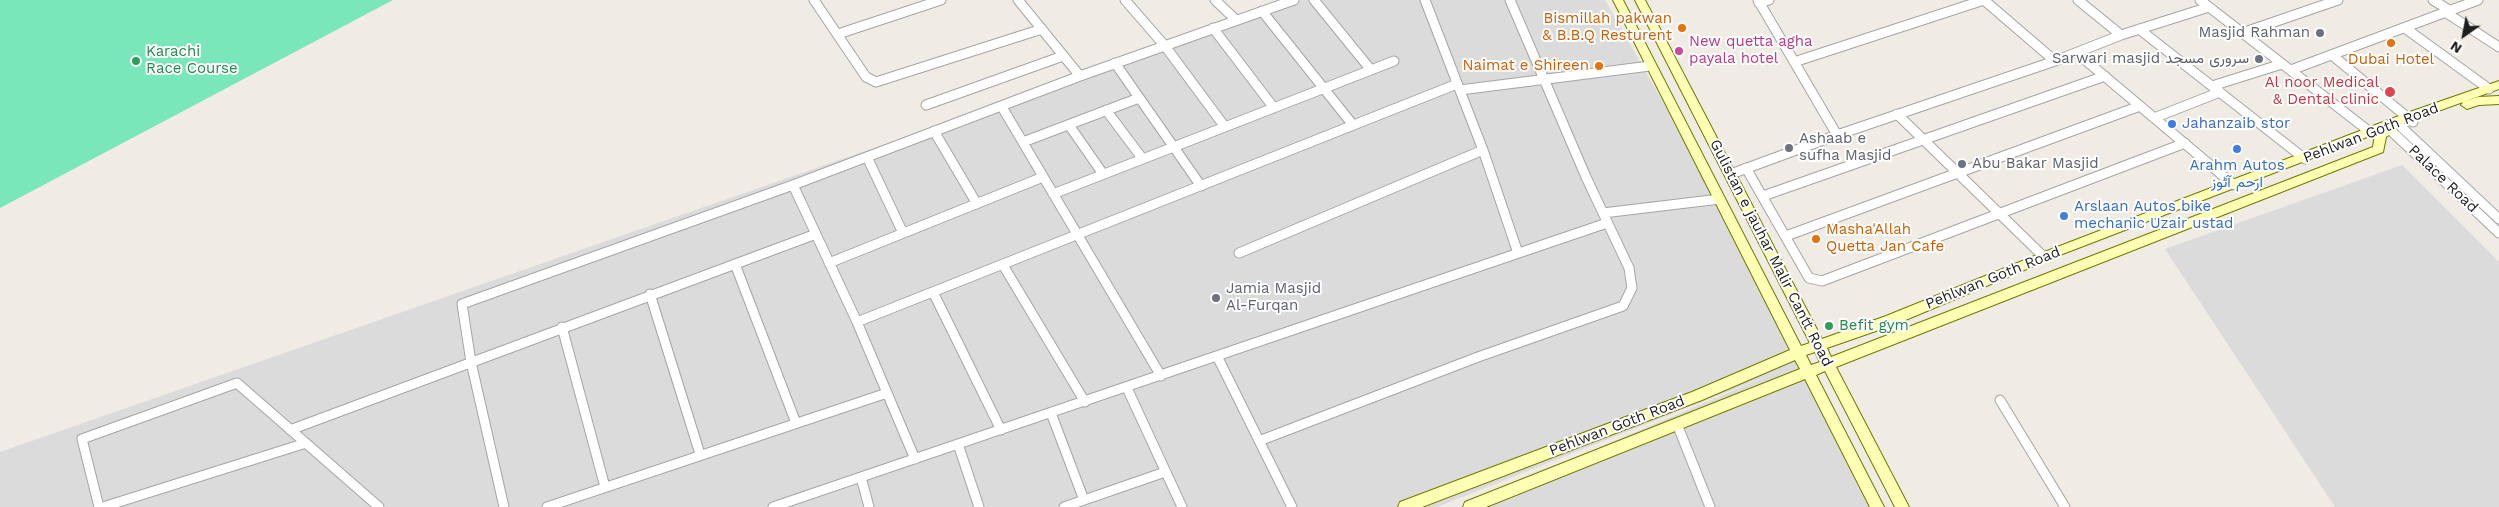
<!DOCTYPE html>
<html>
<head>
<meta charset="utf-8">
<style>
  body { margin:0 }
  #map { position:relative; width:2499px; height:507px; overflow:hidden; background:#f0ebe3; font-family:"Work Sans",sans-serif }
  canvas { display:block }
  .north { position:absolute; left:2439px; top:10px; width:50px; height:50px; -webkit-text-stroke:4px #fff; paint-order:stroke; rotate:213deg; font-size:14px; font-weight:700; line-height:20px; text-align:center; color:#1e1e1e }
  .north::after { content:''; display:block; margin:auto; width:18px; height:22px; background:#1e1e1e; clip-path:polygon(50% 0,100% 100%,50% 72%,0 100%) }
</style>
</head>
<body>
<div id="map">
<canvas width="2499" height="507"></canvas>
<div class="north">N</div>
</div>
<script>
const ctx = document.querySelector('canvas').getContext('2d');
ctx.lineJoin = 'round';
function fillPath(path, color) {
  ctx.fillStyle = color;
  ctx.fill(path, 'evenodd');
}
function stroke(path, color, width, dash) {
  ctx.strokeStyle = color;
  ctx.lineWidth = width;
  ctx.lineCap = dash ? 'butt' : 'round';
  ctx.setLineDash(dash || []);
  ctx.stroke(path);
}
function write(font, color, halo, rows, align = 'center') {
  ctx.font = font + ' "Work Sans",Vazirmatn,sans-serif';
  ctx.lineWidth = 4;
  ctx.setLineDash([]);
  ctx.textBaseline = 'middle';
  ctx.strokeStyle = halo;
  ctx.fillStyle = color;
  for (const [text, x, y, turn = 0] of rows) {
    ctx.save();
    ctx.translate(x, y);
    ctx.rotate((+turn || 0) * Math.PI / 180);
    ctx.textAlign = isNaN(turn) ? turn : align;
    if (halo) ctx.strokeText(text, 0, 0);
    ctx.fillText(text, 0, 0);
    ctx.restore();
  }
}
fillPath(new Path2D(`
  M 1299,0 L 1605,0 L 1809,359 L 1884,507 L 1459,507 L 1777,372 L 1437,507 L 0,507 L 0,452 Z
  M 2402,165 L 2499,262 L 2499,507 L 2335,507 L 2165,249 Z`), '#dcdbdb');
fillPath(new Path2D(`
  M 0,0 L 393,0 L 0,208 Z`), '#79e7b9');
const minor = new Path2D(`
  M 814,0 L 866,77 L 876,82 L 1042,29
  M 1018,0 L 1080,76
  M 1125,0 L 1165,46 L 1225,127
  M 1215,0 L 1236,20
  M 1314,0 L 1371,70
  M 1425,0 L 1483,150 L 1518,253
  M 1758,0 L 1837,135
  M 1984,0 L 2055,61
  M 2078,0 L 2121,35
  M 2200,0 L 2370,132
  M 2433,0 L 2449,10
  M 1759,3 L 1769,0
  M 1262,11 L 1353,125
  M 2445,12 L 2499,47
  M 1213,28 L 1274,108
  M 2405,28 L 2489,89
  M 2139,29 L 2305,159
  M 2242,33 L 2338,0
  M 838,34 L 941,0
  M 2077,53 L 2234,185
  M 2332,55 L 2413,122
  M 1794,62 L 1984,0
  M 1115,63 L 1201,186
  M 2291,70 L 2478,0
  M 2212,86 L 2282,64
  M 1460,90 L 1650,66
  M 926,105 L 1063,56
  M 1002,107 L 1161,376
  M 1106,110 L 1142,158
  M 1897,114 L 2044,257
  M 2154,118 L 2220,92
  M 2396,122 L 2499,219
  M 1069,125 L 1103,174
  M 2386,126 L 2499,233
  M 934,131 L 977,204
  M 1023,142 L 1139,98
  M 867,157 L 903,233
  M 1746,168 L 1809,278 L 1822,281 L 2185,143
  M 1731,174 L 1837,135 L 2055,61 L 2121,35 L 2209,7
  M 793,185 L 857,322 L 915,459
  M 1053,194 L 1394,61
  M 1763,196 L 2105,76
  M 1603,213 L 1720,199
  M 1786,236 L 2140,106
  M 1239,253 L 1483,150
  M 829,263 L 1043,177
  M 735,264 L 796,423
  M 1003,265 L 1085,402
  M 933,292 L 1001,430
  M 650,294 L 700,454
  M 857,322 L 1457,84
  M 562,327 L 605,487
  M 1217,356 L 1292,507
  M 1127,388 L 1182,507
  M 2000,400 L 2065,507
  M 1051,413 L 1084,500
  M 1677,424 L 1710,507
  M 290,430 L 816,234
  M 1259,441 L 1478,357 L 1623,306 L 1632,288 L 1629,268 L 1586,177 L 1510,0
  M 958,444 L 979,507
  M 861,477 L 869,507
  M 99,507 L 82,439 L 237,383 L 379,507
  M 103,507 L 306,443
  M 504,507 L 471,362 L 462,304 L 793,185 L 1080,76 L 1294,0
  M 547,507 L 887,393
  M 773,507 L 1607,223
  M 1064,507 L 1165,472`);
const secondary = new Path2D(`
  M 1613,0 L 1623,0 L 1801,346 L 1810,343 L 1635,0 L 1645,0 L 1822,339 L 1886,316 L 2052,249 L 2404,114 L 2499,81 L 2499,89 L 2394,127 L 2397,130 L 2386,137 L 2383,152 L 1836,367 L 1909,507 L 1895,507 L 1825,371 L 1816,375 L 1884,507 L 1870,507 L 1805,379 L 1486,507 L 1463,507 L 1465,502 L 1800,369 L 1795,360 L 1702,400 L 1422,507 L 1398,507 L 1400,502 L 1692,392 L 1790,350 ZM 2375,134 L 2373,147 L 1831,357 L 1827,348 L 1896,324 L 2060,255 ZM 1815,352 L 1820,362 L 1811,365 L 1806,355 Z
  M 2499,96 L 2499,104 L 2479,105 L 2467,109 L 2461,105 L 2463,102 L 2478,97 Z`);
stroke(minor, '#a5a5a5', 11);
stroke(secondary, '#707a00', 2);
stroke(minor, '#fff', 9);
fillPath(secondary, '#fdffb2');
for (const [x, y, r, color] of [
  [1682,28,5,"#e8710a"],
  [2320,33,5,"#6b7280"],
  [2391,43,5,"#e8710a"],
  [1679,51,5,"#d1479c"],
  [2259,59,5,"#6b7280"],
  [136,61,5,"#2e9e5b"],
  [1599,66,5,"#e8710a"],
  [2390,92,6,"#e0444e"],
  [2172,124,5,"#3f7fe0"],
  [1789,148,5,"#6b7280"],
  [2237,149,5,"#3f7fe0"],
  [1962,164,5,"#6b7280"],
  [2064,216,5,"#3f7fe0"],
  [1816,239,5,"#e8710a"],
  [1216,298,5,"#6b7280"],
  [1829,326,5,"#2e9e5b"]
]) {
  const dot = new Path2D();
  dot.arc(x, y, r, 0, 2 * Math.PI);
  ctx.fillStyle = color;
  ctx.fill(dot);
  stroke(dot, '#fff', 2);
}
write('15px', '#c56008', '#fff', [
  ["Bismillah pakwan",1672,19],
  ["& B.B.Q Resturent",1672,36],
  ["Dubai Hotel",2391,60,"center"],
  ["Naimat e Shireen",1589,66],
  ["Masha'Allah",1826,230,"left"],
  ["Quetta Jan Cafe",1826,247,"left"]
], 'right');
write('15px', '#5b616d', '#fff', [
  ["Masjid Rahman",2310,33,"right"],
  ["Sarwari masjid سروری مسجد",2249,59,"right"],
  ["Ashaab e",1799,139],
  ["sufha Masjid",1799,156],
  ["Abu Bakar Masjid",1972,164],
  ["Jamia Masjid",1226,289],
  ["Al-Furqan",1226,306]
], 'left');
write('15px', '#b23c85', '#fff', [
  ["New quetta agha",1689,42],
  ["payala hotel",1689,59]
], 'left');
write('15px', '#27864d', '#fff', [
  ["Karachi",146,52],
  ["Race Course",146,69],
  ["Befit gym",1839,326]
], 'left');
write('15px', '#be3a42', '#fff', [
  ["Al noor Medical",2379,83],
  ["& Dental clinic",2379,100]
], 'right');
write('15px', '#366cbe', '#fff', [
  ["Jahanzaib stor",2182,124],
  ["Arahm Autos",2237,166,"center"],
  ["ارحم آٹوز",2237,183,"center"],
  ["Arslaan Autos bike",2074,207],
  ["mechanic Uzair ustad",2074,224]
], 'left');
write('15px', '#1e1e1e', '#fff', [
  ["Pehlwan Goth Road",2371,133,-21],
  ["Palace Road",2443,179,44],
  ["Gulistan e jauhar Malir Cantt Road",1771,253,63],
  ["Pehlwan Goth Road",1993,278,-22],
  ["Pehlwan Goth Road",1617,426,-21]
]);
</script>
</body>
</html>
